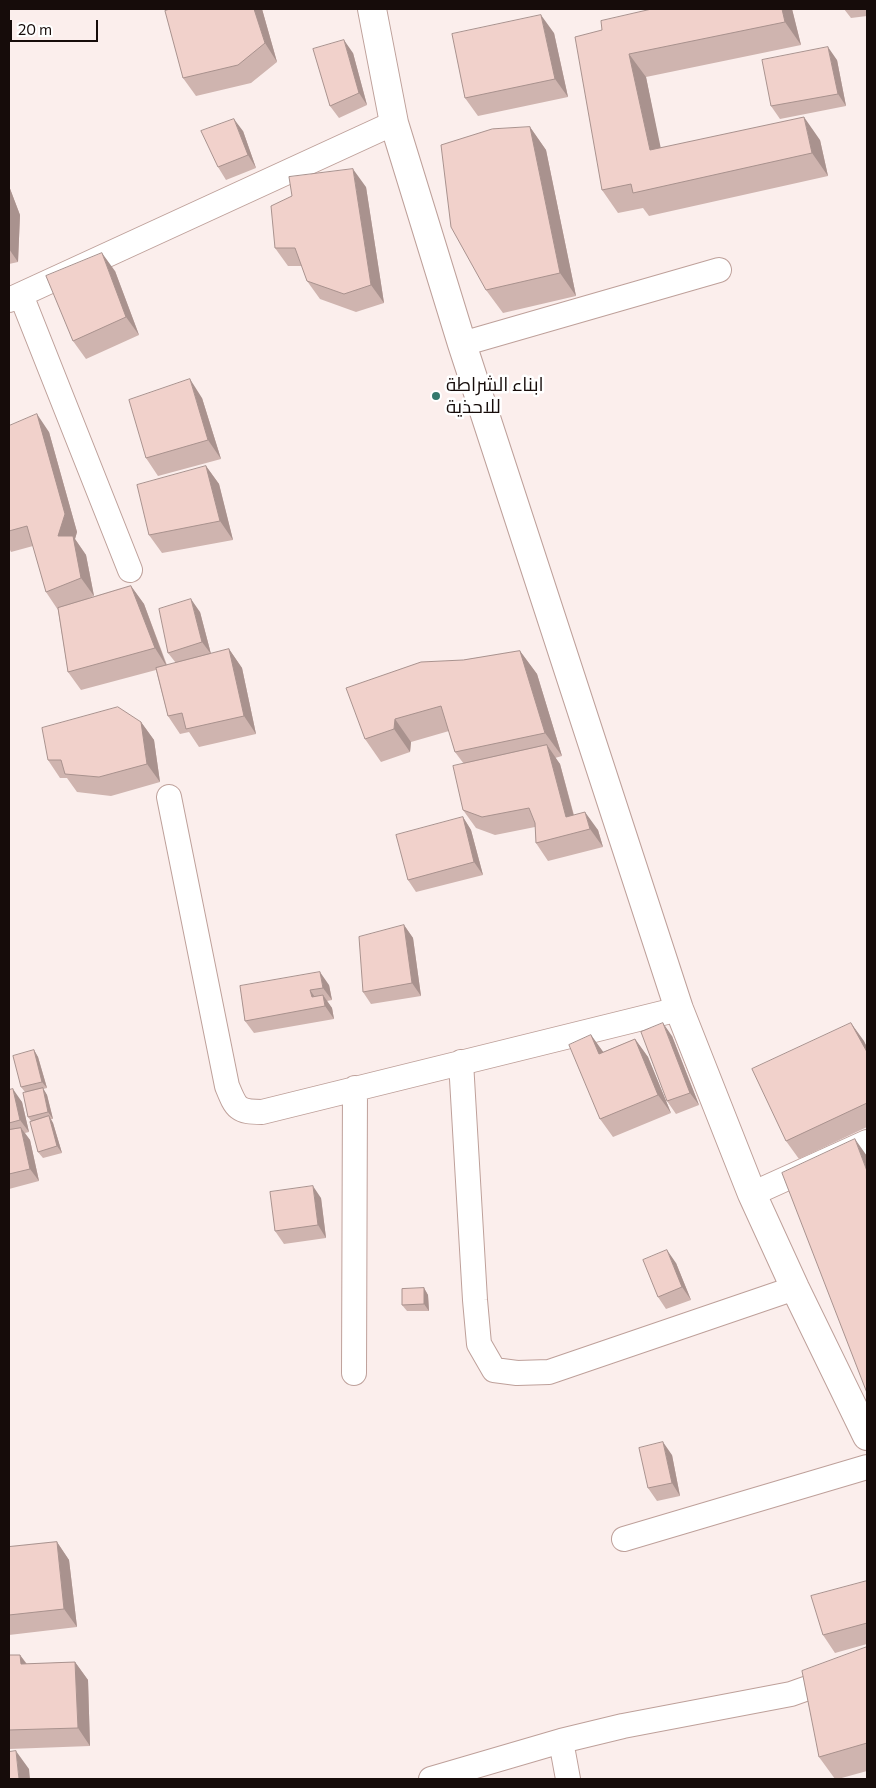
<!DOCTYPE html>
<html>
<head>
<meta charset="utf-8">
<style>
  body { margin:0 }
  #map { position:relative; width:876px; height:1788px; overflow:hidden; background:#fbeeec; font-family:Commissioner,sans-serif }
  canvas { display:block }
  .frame { position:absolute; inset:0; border:10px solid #160c0a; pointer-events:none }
  .scale { position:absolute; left:10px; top:20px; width:88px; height:22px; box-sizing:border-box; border:2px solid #160c0a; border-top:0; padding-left:6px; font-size:15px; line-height:18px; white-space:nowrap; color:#160c0a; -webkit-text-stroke:4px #fff; paint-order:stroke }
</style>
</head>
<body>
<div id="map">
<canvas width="876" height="1788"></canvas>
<div class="frame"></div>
<div class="scale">20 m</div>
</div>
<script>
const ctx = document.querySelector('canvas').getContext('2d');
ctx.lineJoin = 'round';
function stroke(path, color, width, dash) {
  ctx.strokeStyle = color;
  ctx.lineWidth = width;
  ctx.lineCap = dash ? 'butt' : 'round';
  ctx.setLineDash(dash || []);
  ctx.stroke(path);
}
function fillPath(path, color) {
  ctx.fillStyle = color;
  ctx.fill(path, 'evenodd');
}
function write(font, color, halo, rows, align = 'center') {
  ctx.font = font + ' Commissioner,Cairo,sans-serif';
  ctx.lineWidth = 5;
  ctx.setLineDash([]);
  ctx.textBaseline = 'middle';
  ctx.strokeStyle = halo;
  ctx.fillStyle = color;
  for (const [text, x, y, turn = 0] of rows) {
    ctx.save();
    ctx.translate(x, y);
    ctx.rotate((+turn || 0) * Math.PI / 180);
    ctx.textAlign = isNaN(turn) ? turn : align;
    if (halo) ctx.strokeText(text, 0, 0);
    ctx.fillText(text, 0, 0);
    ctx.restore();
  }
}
const street = new Path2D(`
  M 21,295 L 130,570
  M 9,300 L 394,123
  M 462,344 L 719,270
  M 169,797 L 227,1086 C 236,1108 237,1112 262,1112 L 679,1009
  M 461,1062 L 475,1300 L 479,1344 L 494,1370 L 517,1373 L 549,1372 L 795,1288
  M 752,1194 L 867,1142
  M 354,1373 L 355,1088
  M 624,1539 L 867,1467
  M 561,1741 L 568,1779
  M 431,1779 L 561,1741 L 623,1726 L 791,1694 L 867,1667`);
const secondary = new Path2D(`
  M 372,9 L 394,123 L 462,344 L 679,1009 L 752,1194 L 795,1288 L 867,1436`);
stroke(street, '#bea09a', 26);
stroke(secondary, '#bea09a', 30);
stroke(street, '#fff', 24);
stroke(secondary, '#fff', 28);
fillPath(new Path2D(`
  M 170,9 L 262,9 L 277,62 L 251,83 L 196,96 L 183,78 Z
  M 792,9 L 801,45 L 646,77 L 660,148 L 820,140 L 828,176 L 649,216 L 643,208 L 618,213 L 602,190 L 602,30 Z
  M 844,9 L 867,9 L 867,16 L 851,18 Z
  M 554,33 L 568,97 L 478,116 L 465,98 Z
  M 353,53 L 367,105 L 339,118 L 330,106 Z
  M 837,60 L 846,106 L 780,119 L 771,106 Z
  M 530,127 L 546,150 L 576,296 L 503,313 L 486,290 Z
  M 243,131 L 256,168 L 226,180 L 218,167 Z
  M 9,186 L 20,215 L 18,262 L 9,264 Z
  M 366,187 L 384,303 L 356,312 L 320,299 L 307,281 L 302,266 L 288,266 L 275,248 Z
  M 115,271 L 139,335 L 86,359 L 73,341 Z
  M 202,398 L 221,459 L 158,476 L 146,458 Z
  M 9,426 L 49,432 L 77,532 L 75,539 L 86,555 L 94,596 L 86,599 L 131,586 L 144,604 L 167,665 L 176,663 L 168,653 L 200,612 L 211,654 L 229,649 L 242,668 L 256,734 L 199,747 L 189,732 L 180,734 L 168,716 L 156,670 L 81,690 L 68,672 L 58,610 L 46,592 L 33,546 L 11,552 L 9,548 Z
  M 206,466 L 219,484 L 233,540 L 162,553 L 149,535 Z
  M 520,651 L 537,674 L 562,756 L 555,758 L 560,764 L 574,815 L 598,830 L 603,847 L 548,861 L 536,843 L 535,827 L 495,835 L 476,828 L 463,810 L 464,764 L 455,752 L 449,731 L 411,742 L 410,752 L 381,762 L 365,739 L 463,660 Z
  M 141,722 L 154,740 L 160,782 L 111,796 L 77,792 L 67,778 L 60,778 L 48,760 Z
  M 463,817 L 471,830 L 483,875 L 416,892 L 408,880 Z
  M 404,925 L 413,938 L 421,996 L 371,1004 L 363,992 Z
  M 329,985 L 332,1000 L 327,1001 L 332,1008 L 334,1019 L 254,1033 L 245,1021 L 240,986 Z
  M 851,1023 L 867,1047 L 867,1127 L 799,1159 L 786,1141 Z
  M 591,1035 L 603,1052 L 635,1039 L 648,1057 L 671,1113 L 613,1137 L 600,1119 Z
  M 672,1036 L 699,1105 L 676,1114 L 667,1101 Z
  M 34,1050 L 38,1057 L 47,1088 L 43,1089 L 47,1095 L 53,1119 L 51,1119 L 53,1123 L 62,1153 L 43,1158 L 38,1152 L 31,1121 L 28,1117 L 25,1092 L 21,1087 Z
  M 9,1090 L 22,1102 L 29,1132 L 25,1133 L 30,1140 L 39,1181 L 9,1189 Z
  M 321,1198 L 326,1238 L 284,1244 L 275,1231 Z
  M 676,1263 L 691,1300 L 666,1309 L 658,1297 Z
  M 424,1288 L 428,1295 L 429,1311 L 407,1311 L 402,1305 Z
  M 672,1455 L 680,1496 L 657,1501 L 648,1488 Z
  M 57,1542 L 69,1560 L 77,1627 L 9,1635 L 9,1547 Z
  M 867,1581 L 867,1644 L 835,1653 L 823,1635 Z
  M 867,1647 L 867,1771 L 838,1779 L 835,1779 L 819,1757 Z
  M 9,1655 L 20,1655 L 27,1664 L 75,1662 L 88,1680 L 90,1746 L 9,1749 Z`), '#cfb4af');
fillPath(new Path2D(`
  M 254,9 L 262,9 L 277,62 L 265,43 Z
  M 782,9 L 792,9 L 801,45 L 785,22 Z
  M 541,15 L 554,33 L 568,97 L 555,79 Z
  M 344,40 L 353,53 L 367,105 L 359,93 Z
  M 828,47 L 837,60 L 846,106 L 838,94 Z
  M 629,54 L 646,77 L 666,173 L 650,150 Z
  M 804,117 L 820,140 L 828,176 L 812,153 Z
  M 234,119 L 243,131 L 256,168 L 248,155 Z
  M 530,127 L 546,150 L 576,296 L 560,273 Z
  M 353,169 L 366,187 L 384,303 L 371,285 Z
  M 9,186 L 20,215 L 18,262 L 9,249 Z
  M 102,253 L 115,271 L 139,335 L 126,317 Z
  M 190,379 L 202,398 L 221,459 L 208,440 Z
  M 37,414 L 49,432 L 77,532 L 75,539 L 86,555 L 94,596 L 81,578 L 58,536 Z
  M 206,466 L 219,484 L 233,540 L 220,521 Z
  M 131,586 L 144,604 L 167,667 L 155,648 Z
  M 191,599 L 200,612 L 211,654 L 202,642 Z
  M 229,649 L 242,668 L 256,734 L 244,716 Z
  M 520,651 L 537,674 L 562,756 L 545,733 Z
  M 395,719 L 411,742 L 410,752 L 394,729 Z
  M 141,722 L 154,740 L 160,782 L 147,764 Z
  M 547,745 L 560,764 L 578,832 L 566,817 Z
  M 585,812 L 598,830 L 603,847 L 590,829 Z
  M 463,817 L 471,830 L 483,875 L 474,862 Z
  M 404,925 L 413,938 L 421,996 L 412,983 Z
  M 320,972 L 329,985 L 332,1000 L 323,988 Z
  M 310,990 L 319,1003 L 312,997 Z
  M 323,995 L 332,1008 L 334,1019 L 325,1006 Z
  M 663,1023 L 672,1036 L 699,1105 L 690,1093 Z
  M 851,1023 L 864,1041 L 867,1047 L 867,1052 Z
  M 591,1035 L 604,1053 L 599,1054 Z
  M 635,1039 L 648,1057 L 671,1113 L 658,1095 Z
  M 34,1050 L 38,1057 L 47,1088 L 42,1082 Z
  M 43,1088 L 47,1095 L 53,1119 L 48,1112 Z
  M 13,1089 L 22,1102 L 29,1132 L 20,1120 Z
  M 49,1116 L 53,1123 L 62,1153 L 57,1146 Z
  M 21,1128 L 30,1140 L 39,1181 L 30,1169 Z
  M 855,1139 L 867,1156 L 867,1171 Z
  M 313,1186 L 321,1198 L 326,1238 L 318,1225 Z
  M 667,1250 L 676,1263 L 691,1300 L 682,1287 Z
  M 424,1288 L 428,1295 L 429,1311 L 424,1304 Z
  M 663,1442 L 672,1455 L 680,1496 L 672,1483 Z
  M 57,1542 L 69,1560 L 77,1627 L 64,1609 Z
  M 20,1655 L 33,1673 L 21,1664 Z
  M 75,1662 L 88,1680 L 90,1746 L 78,1728 Z
  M 16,1751 L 29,1769 L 30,1779 L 19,1779 Z`), '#a9928e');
const building = new Path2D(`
  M 170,9 L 254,9 L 265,43 L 238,65 L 183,78 L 165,11 Z
  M 652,9 L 782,9 L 785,22 L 629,54 L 650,150 L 804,117 L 812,153 L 633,193 L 631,184 L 602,190 L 575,37 L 602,30 L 601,21 Z
  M 541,15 L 555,79 L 465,98 L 452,34 Z
  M 344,40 L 359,93 L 330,106 L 313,49 Z
  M 828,47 L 838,94 L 771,106 L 762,60 Z
  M 234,119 L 248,155 L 218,167 L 201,131 Z
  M 530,127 L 560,273 L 486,290 L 451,227 L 441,145 L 492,129 Z
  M 353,169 L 371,285 L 344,294 L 307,281 L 295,248 L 275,248 L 271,206 L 292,196 L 289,177 Z
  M 102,253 L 126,317 L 73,341 L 46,276 Z
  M 190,379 L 208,440 L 146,458 L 129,400 Z
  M 37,414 L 65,514 L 58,536 L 73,536 L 81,578 L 46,592 L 27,526 L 9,531 L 9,426 Z
  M 206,466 L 220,521 L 149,535 L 137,485 Z
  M 131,586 L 155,648 L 68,672 L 58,608 Z
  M 191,599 L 202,642 L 168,653 L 159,609 Z
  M 229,649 L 244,716 L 186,729 L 182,713 L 168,716 L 156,668 Z
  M 520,651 L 545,733 L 455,752 L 441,706 L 395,719 L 394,729 L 365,739 L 346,688 L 421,662 L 463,660 Z
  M 118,707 L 141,722 L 147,764 L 99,777 L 65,774 L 61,760 L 48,760 L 42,728 Z
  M 547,745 L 566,817 L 585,812 L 590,829 L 536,843 L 535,823 L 529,808 L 482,817 L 463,810 L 453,766 Z
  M 463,817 L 474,862 L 408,880 L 396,835 Z
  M 404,925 L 412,983 L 363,992 L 359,937 Z
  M 320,972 L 323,988 L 310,990 L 312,997 L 323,995 L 325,1006 L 245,1021 L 240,986 Z
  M 663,1023 L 690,1093 L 667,1101 L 641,1032 Z
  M 851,1023 L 867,1052 L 867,1103 L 786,1141 L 752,1069 Z
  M 591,1035 L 599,1054 L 635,1039 L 658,1095 L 600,1119 L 569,1045 Z
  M 34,1050 L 42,1082 L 21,1087 L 13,1056 Z
  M 43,1088 L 48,1112 L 28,1117 L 23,1093 Z
  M 13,1089 L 20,1120 L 9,1123 L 9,1090 Z
  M 49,1116 L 57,1146 L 38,1152 L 30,1122 Z
  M 21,1128 L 30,1169 L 9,1174 L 9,1130 Z
  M 855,1139 L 867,1171 L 867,1393 L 782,1173 Z
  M 313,1186 L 318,1225 L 275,1231 L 270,1192 Z
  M 667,1250 L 682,1287 L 658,1297 L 643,1260 Z
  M 424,1288 L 424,1304 L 402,1305 L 402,1289 Z
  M 663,1442 L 672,1483 L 648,1488 L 639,1448 Z
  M 57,1542 L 64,1609 L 9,1615 L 9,1547 Z
  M 867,1581 L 867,1623 L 823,1635 L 811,1596 Z
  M 867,1647 L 867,1743 L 819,1757 L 802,1671 Z
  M 9,1655 L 20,1655 L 21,1664 L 75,1662 L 78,1728 L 9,1730 Z
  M 16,1751 L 19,1779 L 9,1779 L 9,1752 Z`);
fillPath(building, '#f1d1cb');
stroke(building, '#a9928e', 1);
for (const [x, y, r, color] of [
  [436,396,5,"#33786c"]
]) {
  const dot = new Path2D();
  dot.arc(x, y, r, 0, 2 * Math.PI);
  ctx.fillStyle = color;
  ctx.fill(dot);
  stroke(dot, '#fff', 2);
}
write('19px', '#160c0a', '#fff', [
  ["ابناء الشراطة",446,385],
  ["للاحذية",446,407]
], 'left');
</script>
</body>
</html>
